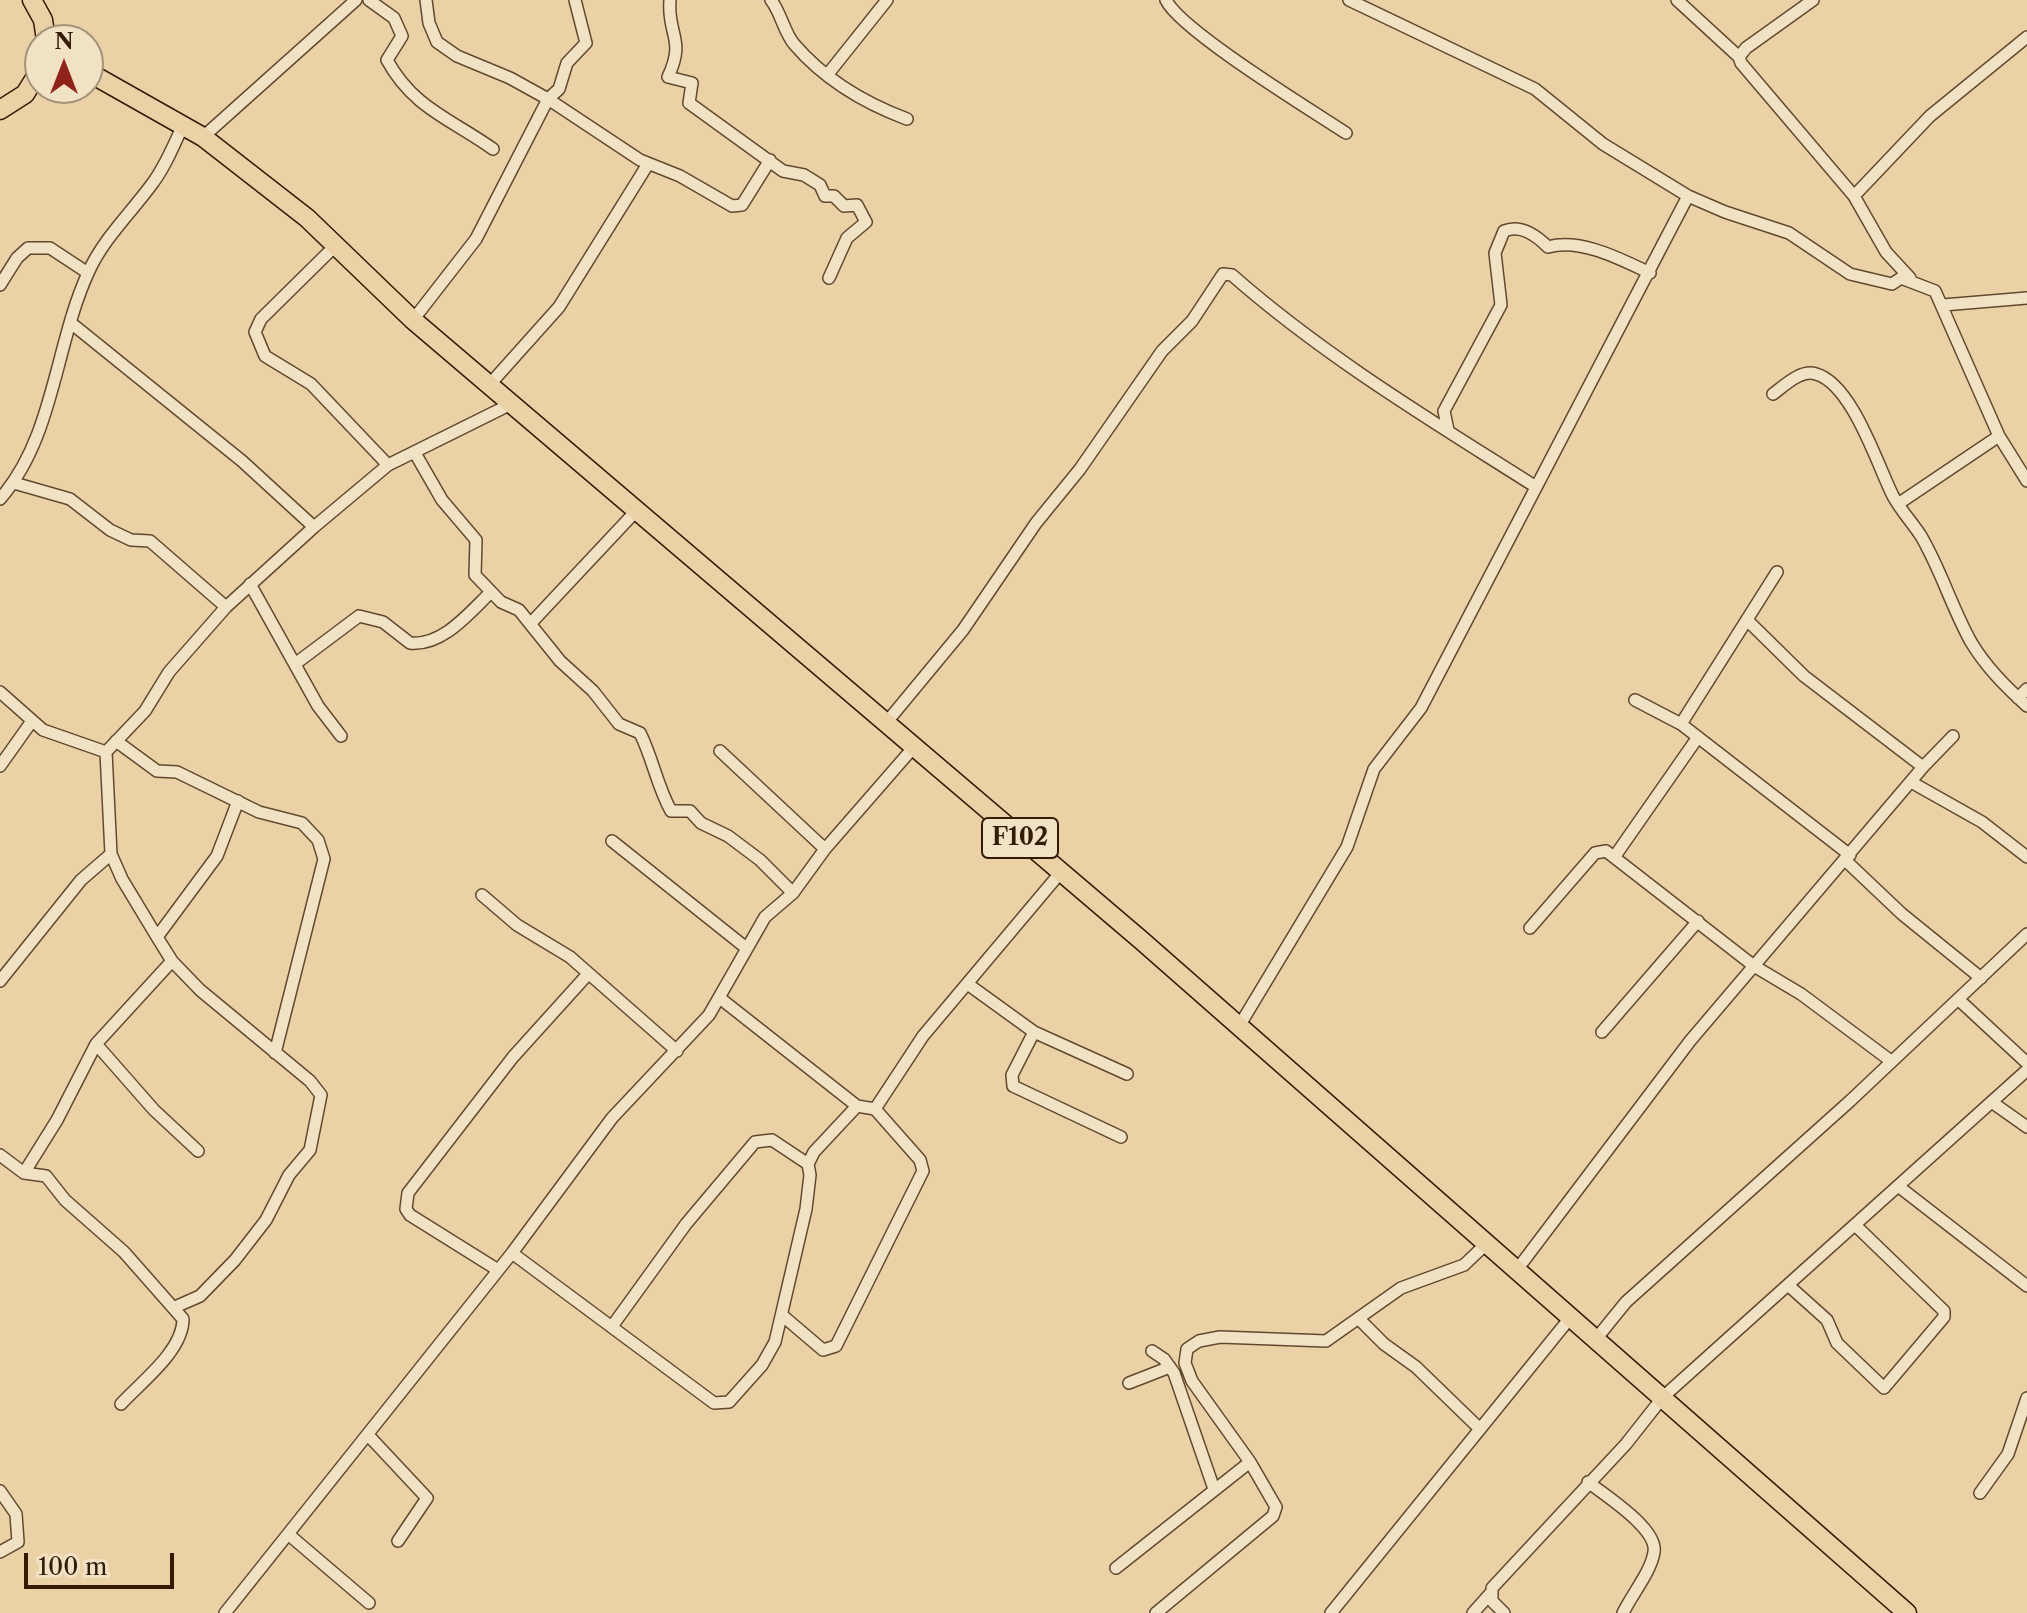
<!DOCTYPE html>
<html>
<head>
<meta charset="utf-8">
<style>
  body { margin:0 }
  #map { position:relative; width:2027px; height:1613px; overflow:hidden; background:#ebd2a6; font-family:"Libre Caslon Text",serif }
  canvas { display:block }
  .north { position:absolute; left:24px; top:24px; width:80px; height:80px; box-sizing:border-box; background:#f2e2c5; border:2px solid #a69279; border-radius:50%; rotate:0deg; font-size:22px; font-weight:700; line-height:32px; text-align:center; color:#341b06 }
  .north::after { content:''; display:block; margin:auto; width:28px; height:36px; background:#8f2418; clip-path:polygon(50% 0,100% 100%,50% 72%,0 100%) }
  .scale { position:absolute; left:24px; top:1553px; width:150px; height:36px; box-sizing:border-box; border:4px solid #341b06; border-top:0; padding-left:10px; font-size:24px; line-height:28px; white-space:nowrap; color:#341b06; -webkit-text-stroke:6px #f2e2c5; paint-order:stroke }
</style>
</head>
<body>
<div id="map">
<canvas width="2027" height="1613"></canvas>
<div class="north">N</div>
<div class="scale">100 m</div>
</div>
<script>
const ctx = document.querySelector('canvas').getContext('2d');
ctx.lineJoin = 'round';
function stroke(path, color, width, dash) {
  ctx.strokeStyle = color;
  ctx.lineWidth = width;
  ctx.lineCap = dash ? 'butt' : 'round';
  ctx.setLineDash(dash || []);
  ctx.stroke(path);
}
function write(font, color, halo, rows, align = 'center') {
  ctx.font = font + ' "Libre Caslon Text",serif';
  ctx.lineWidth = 8;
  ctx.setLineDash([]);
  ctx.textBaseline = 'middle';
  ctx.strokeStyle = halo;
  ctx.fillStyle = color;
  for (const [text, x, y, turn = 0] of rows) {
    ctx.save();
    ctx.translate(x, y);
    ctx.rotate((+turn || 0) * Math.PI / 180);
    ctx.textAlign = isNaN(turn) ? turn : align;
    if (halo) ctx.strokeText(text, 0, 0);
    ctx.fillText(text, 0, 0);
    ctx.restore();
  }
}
const street = new Path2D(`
  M 369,0 L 394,18 L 402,36 L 387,60 C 413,108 451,119 493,149
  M 426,0 L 429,23 L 437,42 L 457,56 L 510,78 L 548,99 L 640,160 L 680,176 L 732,206 L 742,205 L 770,160
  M 670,0 C 667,35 686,39 668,77 L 692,83 L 689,103 L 783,171 L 804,175 L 820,185 L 825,196 L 834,196 L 844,206 L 857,205 L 866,222 L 847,238 L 829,278
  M 771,0 C 781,13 784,32 794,44 C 824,79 864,103 907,119
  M 1166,0 C 1180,30 1311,110 1346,133
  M 1349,0 L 1535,89 L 1603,144 L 1688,196 L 1725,212 L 1789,233 L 1850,274 L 1892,284 L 1901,278 L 1935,291 L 1999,436 L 2027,481
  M 1677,0 L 1739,57
  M 1813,0 L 1746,48 L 1739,57 L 1741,63 L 1854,196 L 1886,252 L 1910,278
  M 828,74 L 887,0
  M 203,137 L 356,0
  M 1854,196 L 1930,116 L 2027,37
  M 336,245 L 261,319 L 255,332 L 265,356 L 311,384 L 388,465
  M 0,285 L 17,258 L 28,248 L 50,248 L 88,273
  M 1943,305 L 2027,298
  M 413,320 L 476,239 L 548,99 L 559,89 L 567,63 L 586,43 L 575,0
  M 71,323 L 242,461 L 314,527
  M 491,383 L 559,307 L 648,164
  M 1773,394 C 1784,386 1801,369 1816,374 C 1852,384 1877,464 1893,496 C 1901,511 1912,522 1921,536 C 1941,570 1952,608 1971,642 C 1986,667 2005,686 2027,706
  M 1448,430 L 1444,411 L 1501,305 L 1495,253 L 1504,231 C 1521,224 1536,235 1548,247 C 1581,238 1620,259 1650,273
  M 415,453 L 442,500 L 476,540 L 475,575 L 501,602 L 519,610 L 560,661 L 593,691 L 619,724 L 640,733 C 653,759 657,786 671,811 L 690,811 L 701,823 L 728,836 L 760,860 L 793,893
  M 14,483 L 70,499 L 110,530 L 131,540 L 150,541 L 226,607
  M 0,499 C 54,438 55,345 88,273 C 103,239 130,214 152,184 C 165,167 174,145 183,125
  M 1898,504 L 1999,436
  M 250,584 L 318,706 L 341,736
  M 1747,620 L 1804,676 L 1923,767
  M 531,623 L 637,510
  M 295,664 L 359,616 L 383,622 L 410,643 C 443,646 469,613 491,592
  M 0,692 L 43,730 L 106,752 L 111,854 L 122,879 L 157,937 L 172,961 L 200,990 L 310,1081 L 321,1095 L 310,1150 L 289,1175 L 266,1220 L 235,1260 L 200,1296 L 175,1307
  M 2018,698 L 2027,689
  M 1635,700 L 1681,724 L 1850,855
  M 886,723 L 963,630 L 1036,523 L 1080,469 L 1162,351 L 1192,321 L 1223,274 L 1232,275 C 1324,356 1432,421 1536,487
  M 1681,724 L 1777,572
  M 116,741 L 157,771 L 177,772 L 259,812 L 302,823 L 318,840 L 324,859 L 275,1053
  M 720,751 L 825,849
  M 106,752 L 145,711 L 169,672 L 226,607 L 314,527 L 388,465 L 513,403
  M 0,766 L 32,721
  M 1911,782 L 1982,822 L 2027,857
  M 612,841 L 745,947
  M 1615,856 L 1698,737
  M 1845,860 L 1902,914 L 1981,978
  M 482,895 L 517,925 L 570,957 L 677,1051
  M 1530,928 L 1595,853 L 1606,851 L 1754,966 L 1801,994 L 1891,1061
  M 157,937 L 217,856 L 238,801
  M 0,981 L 81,880 L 111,854
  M 969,985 L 1034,1032 L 1127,1074
  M 721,999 L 857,1106
  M 1958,999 L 2027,1063
  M 1238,1028 L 1347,847 L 1374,769 L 1421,708 L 1688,196
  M 1034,1032 L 1012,1075 L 1013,1086 L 1121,1137
  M 1602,1032 L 1698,921
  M 96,1044 L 154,1110 L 198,1151
  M 1993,1103 L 2027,1127
  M 0,1155 L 24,1173 L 46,1176 L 65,1200 L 124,1252 L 183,1319 C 183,1351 141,1382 121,1404
  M 24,1173 L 57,1120 L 96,1044 L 172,961
  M 1898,1186 L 2027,1286
  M 512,1253 L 714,1403 L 729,1402 L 762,1365 L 775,1342 L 806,1209 L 810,1175 L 808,1164 L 814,1152 L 857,1106 L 875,1109 L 923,1036 L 1061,872
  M 498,1270 L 410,1215 L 406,1209 L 408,1193 L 513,1057 L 588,974
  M 1516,1271 L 1690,1041 L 1923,767 L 1953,736
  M 1788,1285 L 1827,1320 L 1837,1343 L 1884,1388 L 1944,1317 L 1944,1311 L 1855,1225
  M 783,1316 L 823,1350 L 836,1346 L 923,1171 L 920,1160 L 875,1109
  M 1359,1319 L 1384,1344 L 1416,1367 L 1480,1429
  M 613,1325 L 686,1224 L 755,1142 L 772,1140 L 808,1164
  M 1596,1339 L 1626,1302 L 1850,1101 L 2027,934
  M 1152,1351 L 1164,1359 L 1174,1373 L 1214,1489
  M 1129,1383 L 1170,1367
  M 368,1435 L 427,1498 L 398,1541
  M 1588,1482 C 1606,1496 1658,1529 1654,1552 C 1651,1572 1632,1594 1623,1613
  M 0,1491 L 16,1514 L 18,1542 L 0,1552
  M 1980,1493 L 2008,1454 L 2027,1398
  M 288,1534 L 369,1603
  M 1116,1568 L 1250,1462
  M 225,1613 L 512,1253 L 612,1118 L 709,1015 L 765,917 L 793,893 L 825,849 L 913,748
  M 1156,1613 L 1273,1516 L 1276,1507 L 1250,1462 L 1192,1381 L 1185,1363 L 1187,1349 L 1199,1341 L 1220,1337 L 1326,1341 L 1401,1288 L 1464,1265 L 1485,1245
  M 1331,1613 L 1570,1318
  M 1473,1613 L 1490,1594
  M 1504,1613 L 1492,1601 L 1492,1588 L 1626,1444 L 1663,1397 L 2027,1070`);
const primary = new Path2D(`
  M 32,0 L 43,20 L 46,40
  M 88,72 L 203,137 L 307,218 L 413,320 L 1141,940 L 1907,1613
  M 0,110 L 25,94 L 40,70`);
stroke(street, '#62492e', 14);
stroke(primary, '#341b06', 21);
stroke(street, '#f2e2c5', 11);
stroke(primary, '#ebd2a6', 18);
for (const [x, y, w] of [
  [1020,838,76]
]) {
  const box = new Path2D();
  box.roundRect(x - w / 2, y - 20, w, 40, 6);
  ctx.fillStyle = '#f2e2c5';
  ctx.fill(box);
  stroke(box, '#341b06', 2);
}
write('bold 24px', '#341b06', null, [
  ["F102",1020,838]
]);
</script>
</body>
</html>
